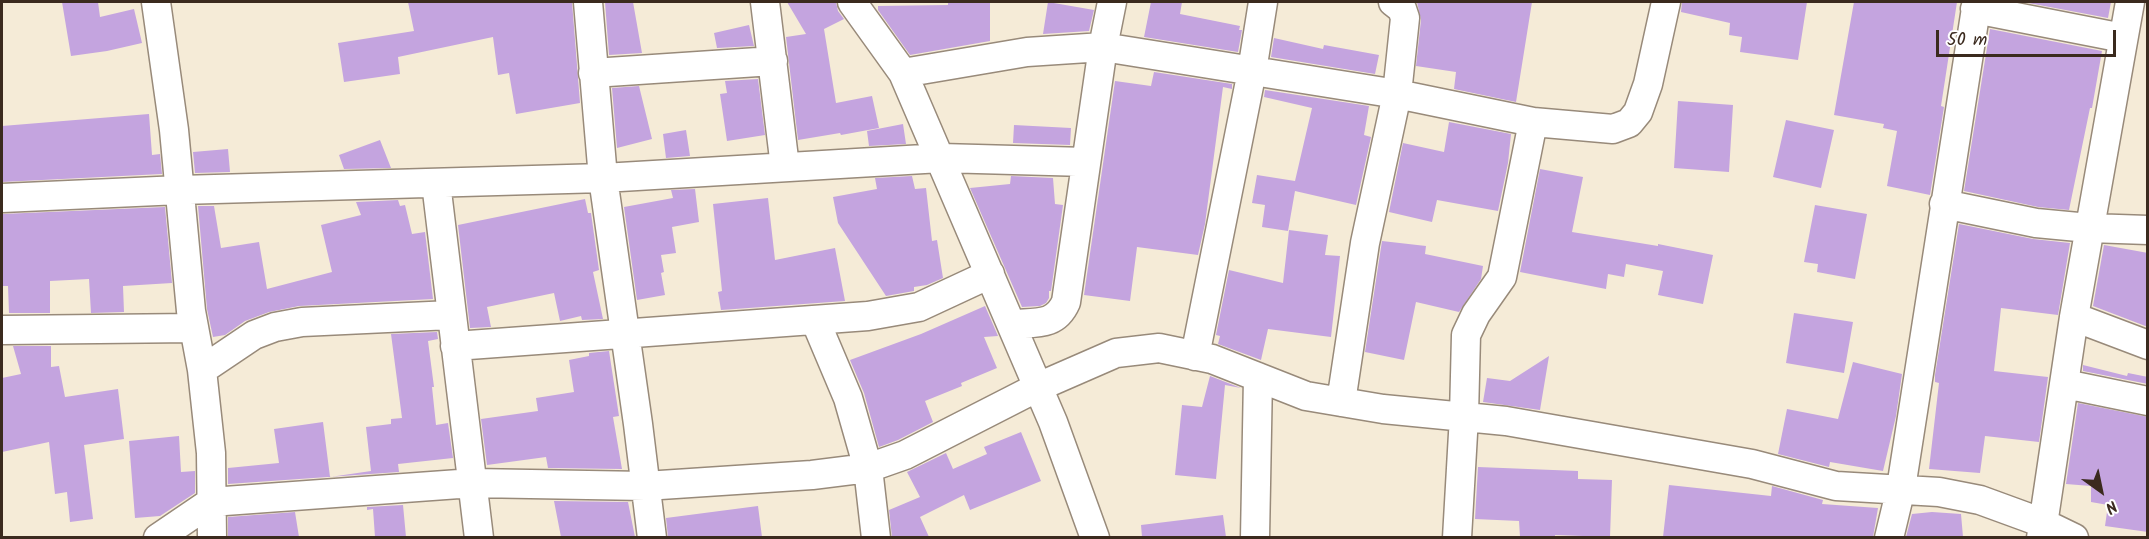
<!DOCTYPE html>
<html>
<head>
<meta charset="utf-8">
<style>
  body { margin:0 }
  #map { position:relative; width:2149px; height:539px; overflow:hidden; background:#f5ebd7; font-family:Kalam,sans-serif }
  canvas { display:block }
  .frame { position:absolute; inset:0; border:3px solid #3b2a1e; pointer-events:none }
  .north { position:absolute; left:2071px; top:461px; width:60px; height:60px; -webkit-text-stroke:4px #fff; paint-order:stroke; rotate:147deg; font-size:16px; font-weight:700; line-height:24px; text-align:center; color:#3b2a1e }
  .north::after { content:''; display:block; margin:auto; width:21px; height:27px; background:#3b2a1e; clip-path:polygon(50% 0,100% 100%,50% 72%,0 100%) }
  .scale { position:absolute; left:1936px; top:30px; width:180px; height:27px; box-sizing:border-box; border:3px solid #3b2a1e; border-top:0; padding-left:8px; font-size:18px; line-height:21px; white-space:nowrap; color:#3b2a1e; -webkit-text-stroke:4px #fff; paint-order:stroke }
</style>
</head>
<body>
<div id="map">
<canvas width="2149" height="539"></canvas>
<div class="frame"></div>
<div class="north">N</div>
<div class="scale">50 m</div>
</div>
<script>
const ctx = document.querySelector('canvas').getContext('2d');
ctx.lineJoin = 'round';
function fillPath(path, color) {
  ctx.fillStyle = color;
  ctx.fill(path, 'evenodd');
}
function stroke(path, color, width, dash) {
  ctx.strokeStyle = color;
  ctx.lineWidth = width;
  ctx.lineCap = dash ? 'butt' : 'round';
  ctx.setLineDash(dash || []);
  ctx.stroke(path);
}
fillPath(new Path2D(`
  M 62,2 L 98,2 L 100,17 L 134,9 L 142,43 L 107,51 L 71,56 Z
  M 408,2 L 572,2 L 580,103 L 516,114 L 509,73 L 498,75 L 493,37 L 398,57 L 400,74 L 344,82 L 338,43 L 414,31 Z
  M 605,2 L 633,2 L 642,53 L 609,55 Z
  M 787,2 L 836,2 L 838,11 L 844,19 L 824,29 L 836,103 L 872,96 L 879,128 L 841,135 L 840,133 L 798,140 L 786,37 L 806,34 Z
  M 948,2 L 990,2 L 990,41 L 910,55 L 878,10 L 878,6 L 948,5 Z
  M 1048,2 L 1094,10 L 1089,31 L 1043,34 Z
  M 1151,2 L 1182,2 L 1180,14 L 1240,26 L 1239,30 L 1242,30 L 1238,52 L 1144,37 Z
  M 1417,2 L 1532,2 L 1516,102 L 1454,89 L 1456,72 L 1416,66 L 1421,20 Z
  M 1682,2 L 1807,2 L 1798,60 L 1740,52 L 1742,37 L 1729,35 L 1730,23 L 1681,12 Z
  M 1854,2 L 1957,2 L 1941,106 L 1944,107 L 1930,195 L 1887,186 L 1897,131 L 1883,128 L 1884,124 L 1834,115 Z
  M 2023,2 L 2111,2 L 2108,18 Z
  M 749,25 L 754,46 L 717,48 L 714,33 Z
  M 1990,29 L 2102,51 L 2092,108 L 2090,108 L 2069,210 L 2038,207 L 1964,191 Z
  M 1274,38 L 1323,49 L 1324,45 L 1379,55 L 1375,74 L 1271,57 Z
  M 1154,72 L 1232,84 L 1232,89 L 1223,87 L 1205,224 L 1198,255 L 1137,247 L 1130,301 L 1084,295 L 1115,81 L 1151,86 Z
  M 758,79 L 765,135 L 727,141 L 720,94 L 727,93 L 725,81 Z
  M 639,86 L 652,139 L 617,148 L 612,88 Z
  M 1265,90 L 1369,106 L 1364,135 L 1371,137 L 1356,205 L 1295,191 L 1288,231 L 1262,227 L 1265,205 L 1252,203 L 1257,175 L 1295,181 L 1312,108 L 1264,97 Z
  M 1678,101 L 1733,105 L 1729,172 L 1674,168 Z
  M 149,114 L 152,155 L 160,154 L 162,174 L 2,182 L 2,126 Z
  M 1786,120 L 1834,130 L 1821,188 L 1773,177 Z
  M 1449,122 L 1511,134 L 1508,163 L 1498,211 L 1437,200 L 1432,222 L 1389,212 L 1403,143 L 1444,152 Z
  M 903,124 L 906,144 L 869,146 L 867,131 Z
  M 1014,125 L 1071,128 L 1070,145 L 1013,143 Z
  M 686,130 L 690,156 L 666,158 L 663,134 Z
  M 380,140 L 391,168 L 344,169 L 339,155 Z
  M 228,149 L 230,172 L 195,173 L 193,152 Z
  M 1540,169 L 1583,177 L 1572,232 L 1658,246 L 1658,244 L 1713,255 L 1703,304 L 1658,295 L 1663,271 L 1626,264 L 1624,277 L 1608,274 L 1606,289 L 1520,272 Z
  M 912,176 L 915,189 L 926,188 L 932,241 L 937,240 L 943,278 L 927,285 L 914,287 L 914,291 L 886,296 L 838,223 L 833,197 L 877,189 L 875,178 Z
  M 1011,176 L 1053,178 L 1055,204 L 1063,205 L 1051,291 L 1049,291 L 1049,298 L 1046,303 L 1040,306 L 1022,307 L 970,188 L 1010,184 Z
  M 695,189 L 699,222 L 672,227 L 676,253 L 661,255 L 664,272 L 661,273 L 665,295 L 637,300 L 624,207 L 673,198 L 671,190 Z
  M 768,198 L 775,260 L 835,248 L 845,301 L 721,310 L 718,292 L 722,291 L 713,204 Z
  M 585,199 L 588,213 L 591,213 L 599,270 L 593,272 L 603,319 L 582,320 L 581,316 L 560,321 L 554,293 L 487,307 L 491,327 L 470,328 L 458,225 Z
  M 398,200 L 400,206 L 405,205 L 412,234 L 425,232 L 433,299 L 299,306 L 269,312 L 245,321 L 225,335 L 213,337 L 207,309 L 198,206 L 214,206 L 221,248 L 259,242 L 267,289 L 332,272 L 321,225 L 361,215 L 356,202 Z
  M 1815,205 L 1867,214 L 1855,279 L 1817,272 L 1818,264 L 1804,262 Z
  M 165,207 L 172,283 L 123,286 L 124,312 L 91,313 L 89,279 L 50,281 L 50,313 L 9,313 L 8,286 L 2,286 L 2,214 Z
  M 1959,224 L 2033,239 L 2070,243 L 2058,315 L 2001,308 L 1994,371 L 2048,377 L 2039,442 L 1985,436 L 1980,473 L 1929,469 L 1939,383 L 1935,382 L 1935,375 Z
  M 1289,230 L 1328,235 L 1325,255 L 1340,256 L 1331,337 L 1268,329 L 1261,360 L 1218,344 L 1220,336 L 1216,335 L 1229,270 L 1283,283 Z
  M 1382,241 L 1426,246 L 1425,254 L 1483,266 L 1481,279 L 1459,312 L 1416,302 L 1404,360 L 1365,352 Z
  M 2104,245 L 2148,253 L 2148,327 L 2093,306 Z
  M 985,306 L 998,336 L 984,337 L 997,368 L 961,383 L 962,386 L 925,401 L 933,422 L 898,440 L 879,447 L 864,393 L 850,360 L 921,334 Z
  M 1794,313 L 1853,322 L 1844,373 L 1786,363 Z
  M 437,332 L 438,339 L 428,341 L 434,387 L 432,387 L 436,425 L 448,423 L 453,458 L 398,464 L 399,472 L 228,484 L 228,468 L 279,463 L 274,429 L 323,422 L 330,477 L 371,471 L 366,427 L 391,424 L 391,419 L 402,418 L 391,334 Z
  M 13,346 L 51,346 L 51,367 L 59,366 L 65,397 L 118,389 L 124,439 L 84,445 L 93,519 L 70,522 L 67,492 L 55,494 L 49,442 L 2,452 L 2,378 L 21,374 Z
  M 609,351 L 619,416 L 613,417 L 622,469 L 548,468 L 546,457 L 487,465 L 481,419 L 538,411 L 536,398 L 574,392 L 569,360 L 589,356 L 589,353 Z
  M 1549,356 L 1540,410 L 1483,402 L 1487,378 L 1510,381 Z
  M 1853,362 L 1902,374 L 1896,416 L 1883,471 L 1830,462 L 1829,467 L 1778,454 L 1787,409 L 1838,419 Z
  M 2083,365 L 2127,376 L 2128,373 L 2148,377 L 2148,384 L 2083,371 Z
  M 1210,376 L 1241,388 L 1225,385 L 1216,479 L 1175,475 L 1182,405 L 1202,407 Z
  M 2078,403 L 2148,417 L 2148,532 L 2105,526 L 2108,505 L 2091,502 L 2091,486 L 2066,484 Z
  M 1021,432 L 1041,481 L 970,510 L 964,495 L 920,517 L 929,537 L 892,537 L 889,510 L 920,497 L 907,472 L 946,453 L 953,469 L 987,454 L 984,447 Z
  M 179,436 L 181,472 L 195,471 L 195,493 L 160,516 L 135,518 L 129,441 Z
  M 1478,467 L 1578,471 L 1578,479 L 1612,480 L 1610,537 L 1555,535 L 1555,537 L 1520,537 L 1519,521 L 1475,519 Z
  M 1669,485 L 1771,496 L 1772,486 L 1823,500 L 1822,504 L 1878,508 L 1873,537 L 1663,537 Z
  M 554,501 L 628,502 L 635,537 L 561,537 Z
  M 403,505 L 406,537 L 375,537 L 373,509 L 367,510 L 367,507 Z
  M 758,506 L 762,537 L 668,537 L 666,518 Z
  M 295,512 L 299,537 L 228,537 L 228,517 Z
  M 1932,512 L 1961,514 L 1963,537 L 1906,537 L 1912,514 Z
  M 1223,515 L 1226,537 L 1142,537 L 1141,525 Z`), '#c4a4df');
const minor = new Path2D(`
  M 156,2 L 174,130 L 191,311 L 202,370
  M 588,2 L 603,178 L 638,424 L 652,538
  M 765,2 L 785,167
  M 852,2 L 903,73 L 1053,422 L 1095,538
  M 1975,9 L 2123,38
  M 593,73 L 773,61
  M 903,73 L 1027,52 L 1103,47 L 1397,94 L 1533,122 L 1613,129 L 1629,123 L 1638,112 L 1648,84 L 1666,2
  M 436,183 L 479,538
  M 2,198 L 180,190 L 603,178 L 941,158 L 1086,162
  M 1944,204 L 2036,223 L 2089,228 L 2148,230
  M 2074,317 L 2148,345
  M 815,320 L 848,398 L 868,468 L 876,538
  M 1011,324 C 1035,322 1055,327 1066,302 L 1103,47 L 1112,2
  M 2,330 L 194,328
  M 455,346 L 868,316 L 919,307 L 990,274
  M 1195,356 L 1252,71 L 1263,2
  M 2065,384 L 2148,401
  M 1341,402 L 1365,243 L 1397,94 L 1405,18 L 1402,9 L 1393,2
  M 158,538 L 211,502 L 473,483 L 645,486 L 812,475 L 868,468 L 905,455 L 1038,387 L 1116,353 L 1159,348 L 1212,359 L 1306,396 L 1383,409 L 1506,421 L 1752,464 L 1836,486 L 1939,492 L 1980,500 L 2043,523 L 2074,538
  M 212,538 L 211,453 L 202,370 L 254,335 L 275,327 L 302,322 L 451,315
  M 1255,538 L 1258,377
  M 1457,538 L 1464,416 L 1466,335 L 1476,314 L 1502,277 L 1533,122
  M 1889,538 L 1901,488 L 1977,2
  M 2041,538 L 2074,317 L 2130,2`);
stroke(minor, '#988a7a', 31);
stroke(minor, '#fff', 28);
</script>
</body>
</html>
